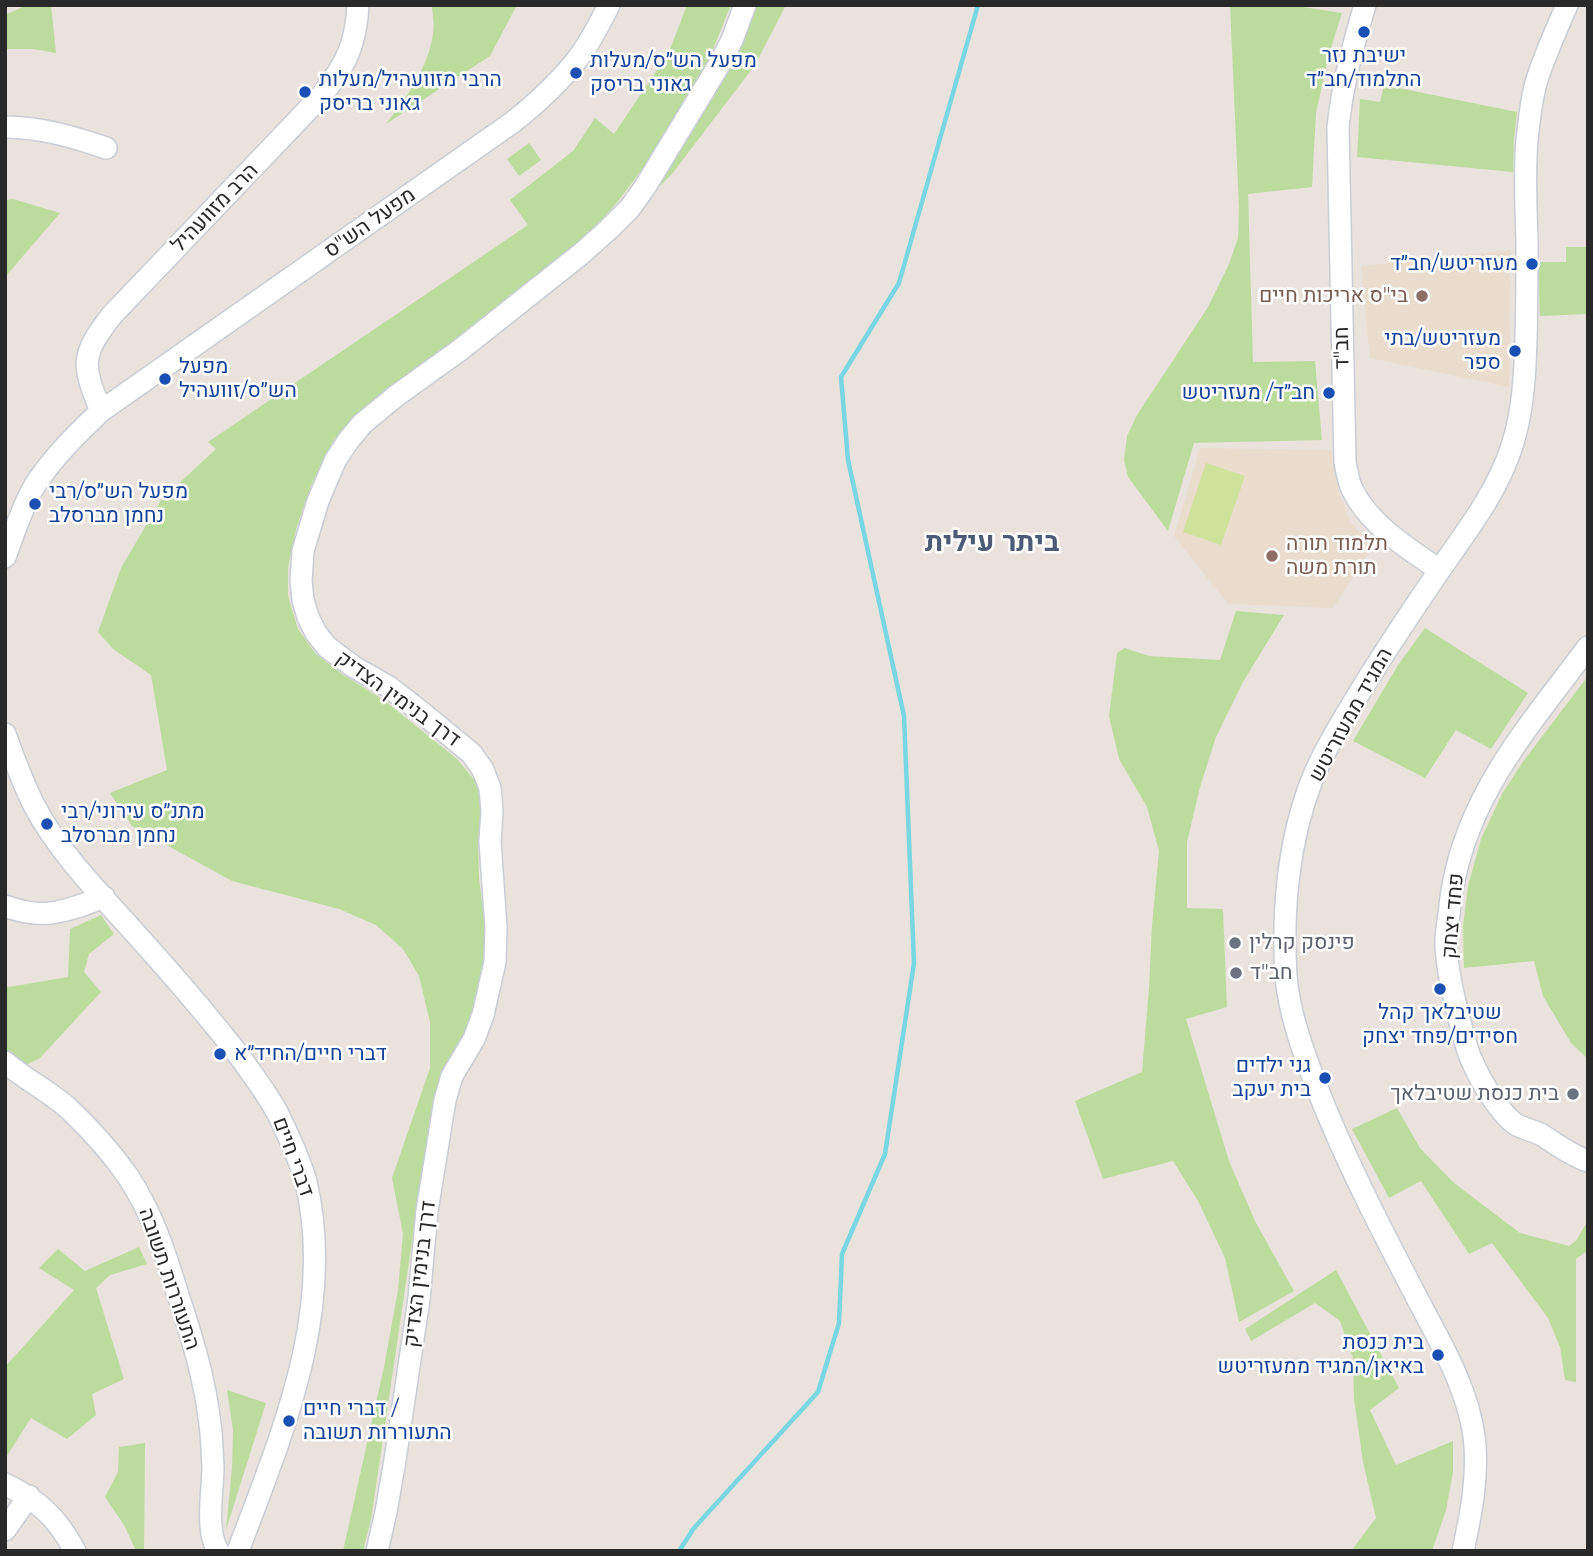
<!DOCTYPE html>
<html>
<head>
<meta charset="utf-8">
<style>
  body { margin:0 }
  #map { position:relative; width:1593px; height:1556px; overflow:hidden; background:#eae2dc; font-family:Montserrat,sans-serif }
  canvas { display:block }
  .frame { position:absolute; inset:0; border:7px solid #292929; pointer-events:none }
</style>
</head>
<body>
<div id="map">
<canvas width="1593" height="1556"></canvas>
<div class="frame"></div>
</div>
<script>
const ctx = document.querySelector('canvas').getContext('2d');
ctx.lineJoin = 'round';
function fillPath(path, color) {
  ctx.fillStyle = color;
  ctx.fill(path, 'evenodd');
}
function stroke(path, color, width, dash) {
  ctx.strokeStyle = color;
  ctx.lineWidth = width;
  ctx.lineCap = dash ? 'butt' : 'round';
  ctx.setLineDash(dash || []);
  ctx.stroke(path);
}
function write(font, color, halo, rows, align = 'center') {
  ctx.font = font + ' Montserrat,Heebo,sans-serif';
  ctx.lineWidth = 5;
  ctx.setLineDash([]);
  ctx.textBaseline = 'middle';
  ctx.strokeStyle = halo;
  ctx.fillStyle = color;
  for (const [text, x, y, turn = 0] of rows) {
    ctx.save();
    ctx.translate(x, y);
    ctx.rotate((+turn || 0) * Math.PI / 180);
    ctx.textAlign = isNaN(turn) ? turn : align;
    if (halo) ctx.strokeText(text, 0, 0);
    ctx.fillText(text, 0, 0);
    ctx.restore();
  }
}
fillPath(new Path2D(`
  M 1511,250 L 1509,387 L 1370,358 L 1361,266 Z
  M 1200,448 L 1331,450 L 1339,493 L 1351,523 L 1373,547 L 1333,608 L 1228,604 L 1174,536 Z`), '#eaddcd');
fillPath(new Path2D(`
  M 27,5 L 51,5 L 56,53 L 33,49 L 5,49 L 5,15 Z
  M 432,5 L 517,5 L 490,56 L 386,124 C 406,98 429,67 433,33 C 435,24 432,14 432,5 Z
  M 687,5 L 731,5 L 713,49 L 690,96 L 655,152 L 619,200 L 585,239 L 362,413 L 334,440 L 313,481 L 297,526 L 288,567 L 288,596 L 298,629 L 315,653 L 342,674 L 385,701 L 457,759 L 476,782 L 482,808 L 478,839 L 479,878 L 486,933 L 484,984 L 472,1021 L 433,1099 L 371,1520 L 363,1551 L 343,1551 L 384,1367 L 398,1290 L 403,1234 L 392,1178 L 430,1068 L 430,1022 L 419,976 L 403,949 L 376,925 L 339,909 L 232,881 L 132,826 L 110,793 L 167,770 L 151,675 L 113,649 L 98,632 L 121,568 L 161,500 L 216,449 L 208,442 L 528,225 L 510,200 L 573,151 L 595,118 L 614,134 L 669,52 Z
  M 751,5 L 786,5 L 755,65 L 672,174 L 651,195 Z
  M 1230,5 L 1290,5 L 1342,13 L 1329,54 L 1316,113 L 1312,187 L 1248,194 L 1253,362 L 1315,361 L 1322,440 L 1194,443 L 1168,531 L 1128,477 L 1124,460 L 1127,436 L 1137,415 L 1208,307 L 1229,264 L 1238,238 L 1239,208 Z
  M 1384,85 L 1517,112 L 1514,138 L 1513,172 L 1357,157 L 1360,99 L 1380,102 Z
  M 529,143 L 541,160 L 519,176 L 507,159 Z
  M 13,199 L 60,213 L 5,277 L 5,200 Z
  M 1566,247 L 1588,247 L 1588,314 L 1540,316 L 1538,262 L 1566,262 Z
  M 1236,611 L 1284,615 L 1243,682 L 1216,737 L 1200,787 L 1187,842 L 1187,908 L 1223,909 L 1227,1007 L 1186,1019 L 1229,1161 L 1255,1221 L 1294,1291 L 1239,1322 L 1225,1258 L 1198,1201 L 1173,1161 L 1103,1179 L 1075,1101 L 1142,1072 L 1149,988 L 1152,925 L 1159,851 L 1147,807 L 1119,759 L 1109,716 L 1117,653 L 1125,648 L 1149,656 L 1220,660 Z
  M 1425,628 L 1528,693 L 1491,749 L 1456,730 L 1425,778 L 1353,741 L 1398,665 Z
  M 1588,676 L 1588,1059 L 1571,1043 L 1543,996 L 1534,961 L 1464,968 L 1463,926 L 1468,886 L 1481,839 L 1502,794 L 1522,763 Z
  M 101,915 L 114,934 L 89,954 L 84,972 L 101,992 L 40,1058 L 5,1076 L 5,986 L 9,987 L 68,977 L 70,929 Z
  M 1397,1108 L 1420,1148 L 1454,1183 L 1520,1233 L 1569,1246 L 1576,1241 L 1588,1220 L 1588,1250 L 1576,1259 L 1576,1382 L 1565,1380 L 1560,1347 L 1548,1318 L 1492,1243 L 1469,1254 L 1421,1181 L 1389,1198 L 1352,1129 Z
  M 139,1247 L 147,1264 L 110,1275 L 96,1288 L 124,1379 L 92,1394 L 96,1415 L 67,1439 L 31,1418 L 5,1459 L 5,1367 L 74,1290 L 39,1268 L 58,1249 L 85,1271 Z
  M 1336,1270 L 1399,1388 L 1370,1410 L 1396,1465 L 1453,1441 L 1453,1472 L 1446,1510 L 1432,1551 L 1351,1551 L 1376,1518 L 1363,1462 L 1354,1399 L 1353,1358 L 1340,1321 L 1315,1303 L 1251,1341 L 1245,1329 Z
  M 227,1390 L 266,1403 L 226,1530 L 232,1468 L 233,1430 Z
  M 145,1443 L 144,1551 L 136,1551 L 124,1525 L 105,1497 L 118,1472 L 119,1447 Z`), '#bcdc9e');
fillPath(new Path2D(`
  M 1206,463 L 1245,476 L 1221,545 L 1183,532 Z`), '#cee29a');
stroke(new Path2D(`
  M 679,1551 L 694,1528 L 818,1392 L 839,1323 L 842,1254 L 885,1154 L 914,963 L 904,716 L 848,460 L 841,377 L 899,283 L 978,5`), '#79d6e3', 4.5);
const minor = new Path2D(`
  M 1365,5 C 1353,46 1342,85 1338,128 L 1345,462 C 1347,471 1348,481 1352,489 C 1370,526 1407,547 1439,570
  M 5,127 C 40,127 74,137 106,148
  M 101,411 C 82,365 80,356 112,315 L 322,95 C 346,64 356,45 358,5
  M 5,557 C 14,533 22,507 35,485 C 53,457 77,434 101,411 L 513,122 C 537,103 560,82 579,57 C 591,41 600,23 609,5
  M 1588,647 C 1527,729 1462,800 1450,905 C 1449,919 1445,934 1446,947 C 1448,976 1455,1003 1462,1030 C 1465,1040 1467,1051 1472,1061 C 1479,1078 1501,1116 1517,1125 C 1525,1129 1534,1131 1542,1135 C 1556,1144 1572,1156 1588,1161
  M 5,734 C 14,759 23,784 35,807 C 60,855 108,902 144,943 C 178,981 212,1020 243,1061 C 255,1078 268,1095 278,1114 C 288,1135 300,1159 306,1182 C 336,1310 282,1434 238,1551
  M 5,906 C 44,921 67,911 104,897
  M 5,1062 C 25,1080 50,1091 69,1109 C 91,1130 112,1153 129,1178 C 152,1213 166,1255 178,1295 C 192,1337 205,1380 210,1424 C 212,1438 212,1453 213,1467 C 213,1491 205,1530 218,1551
  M 5,1484 C 39,1501 57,1517 75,1551
  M 5,1530 L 29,1496
  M 377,1551 L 386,1512 L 395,1460 L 419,1299 L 427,1211 L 445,1100 L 452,1076 L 474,1039 L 483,1015 L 495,962 L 496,927 L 490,842 L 492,811 L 490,788 L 483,770 L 472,754 L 425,715 L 389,687 L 354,667 L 327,647 L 316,633 L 308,617 L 303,600 L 301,581 L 303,551 L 318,501 L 335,461 L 348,441 L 362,424 L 396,396 L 460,350 L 581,254 L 608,230 L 630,208 L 645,187 L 719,65 L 732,40 L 745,5
  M 1463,1551 C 1471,1514 1479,1474 1474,1436 C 1467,1386 1440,1342 1417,1298 C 1380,1227 1343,1156 1314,1080 C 1302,1048 1289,1012 1286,976 C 1282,912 1288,841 1312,780 C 1323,752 1340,725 1355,700 C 1381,657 1409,615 1437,574 C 1465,533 1496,495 1512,446 C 1523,411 1525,376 1526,339 C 1527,306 1527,273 1527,240 C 1526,206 1524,173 1527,140 C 1529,121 1531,101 1536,83 C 1544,56 1556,31 1567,5`);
stroke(minor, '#c8cdd6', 24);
stroke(minor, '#fff', 21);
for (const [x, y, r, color] of [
  [1364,32,7,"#1a4fb4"],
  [576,73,7,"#1a4fb4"],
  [305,92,7,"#1a4fb4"],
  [1532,264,7,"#1a4fb4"],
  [1422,296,7,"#8d6e63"],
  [1515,351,7,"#1a4fb4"],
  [165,379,7,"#1a4fb4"],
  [1329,393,7,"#1a4fb4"],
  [35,504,7,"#1a4fb4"],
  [1272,556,7,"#8d6e63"],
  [47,824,7,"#1a4fb4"],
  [1235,943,7,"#6b7280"],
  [1236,973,7,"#6b7280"],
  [1440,989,7,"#1a4fb4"],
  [220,1054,7,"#1a4fb4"],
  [1325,1078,7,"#1a4fb4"],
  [1573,1094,7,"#6b7280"],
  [1438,1355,7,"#1a4fb4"],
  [289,1421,7,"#1a4fb4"]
]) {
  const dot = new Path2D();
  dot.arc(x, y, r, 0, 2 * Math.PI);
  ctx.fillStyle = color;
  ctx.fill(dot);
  stroke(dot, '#fff', 2.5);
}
write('21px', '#164399', '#fff', [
  ["ישיבת נזר",1364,56,"center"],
  ["התלמוד/חב״ד",1364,80,"center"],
  ["מפעל הש״ס/מעלות",590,61],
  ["גאוני בריסק",590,85],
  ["הרבי מזוועהיל/מעלות",319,80],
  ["גאוני בריסק",319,104],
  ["מעזריטש/חב״ד",1518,264,"right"],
  ["מעזריטש/בתי",1501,339,"right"],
  ["ספר",1501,363,"right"],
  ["מפעל",179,367],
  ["הש״ס/זוועהיל",179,391],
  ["חב״ד/ מעזריטש",1315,393,"right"],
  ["מפעל הש״ס/רבי",49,492],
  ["נחמן מברסלב",49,516],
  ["מתנ״ס עירוני/רבי",61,812],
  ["נחמן מברסלב",61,836],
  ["שטיבלאך קהל",1440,1013,"center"],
  ["חסידים/פחד יצחק",1440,1037,"center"],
  ["דברי חיים/החיד״א",234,1054],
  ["גני ילדים",1311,1066,"right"],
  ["בית יעקב",1311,1090,"right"],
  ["בית כנסת",1424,1343,"right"],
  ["באיאן/המגיד ממעזריטש",1424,1367,"right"],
  ["דברי חיים /",303,1409],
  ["התעוררות תשובה",303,1433]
], 'left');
write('21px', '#292929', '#fff', [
  ["הרב מזוועהיל",215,208,-46],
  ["מפעל הש\"ס",370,223,-35],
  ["חב\"ד",1342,348,-91],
  ["דרך בנימין הצדיק",398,699,36],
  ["המגיד ממעזריטש",1351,715,-61],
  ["פחד יצחק",1453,916,-85],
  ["דברי חיים",293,1157,70],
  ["דרך בנימין הצדיק",420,1274,-83],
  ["התעוררות תשובה",169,1279,71]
]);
write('21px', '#785e54', '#fff', [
  ["בי\"ס אריכות חיים",1408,296],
  ["תלמוד תורה",1286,544,"left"],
  ["תורת משה",1286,568,"left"]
], 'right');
write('21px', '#5b616d', '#fff', [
  ["פינסק קרלין",1249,943],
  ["חב\"ד",1250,973],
  ["בית כנסת שטיבלאך",1559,1094,"right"]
], 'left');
write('bold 28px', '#4e5b76', '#fff', [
  ["ביתר עילית",992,543]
]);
</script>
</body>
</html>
